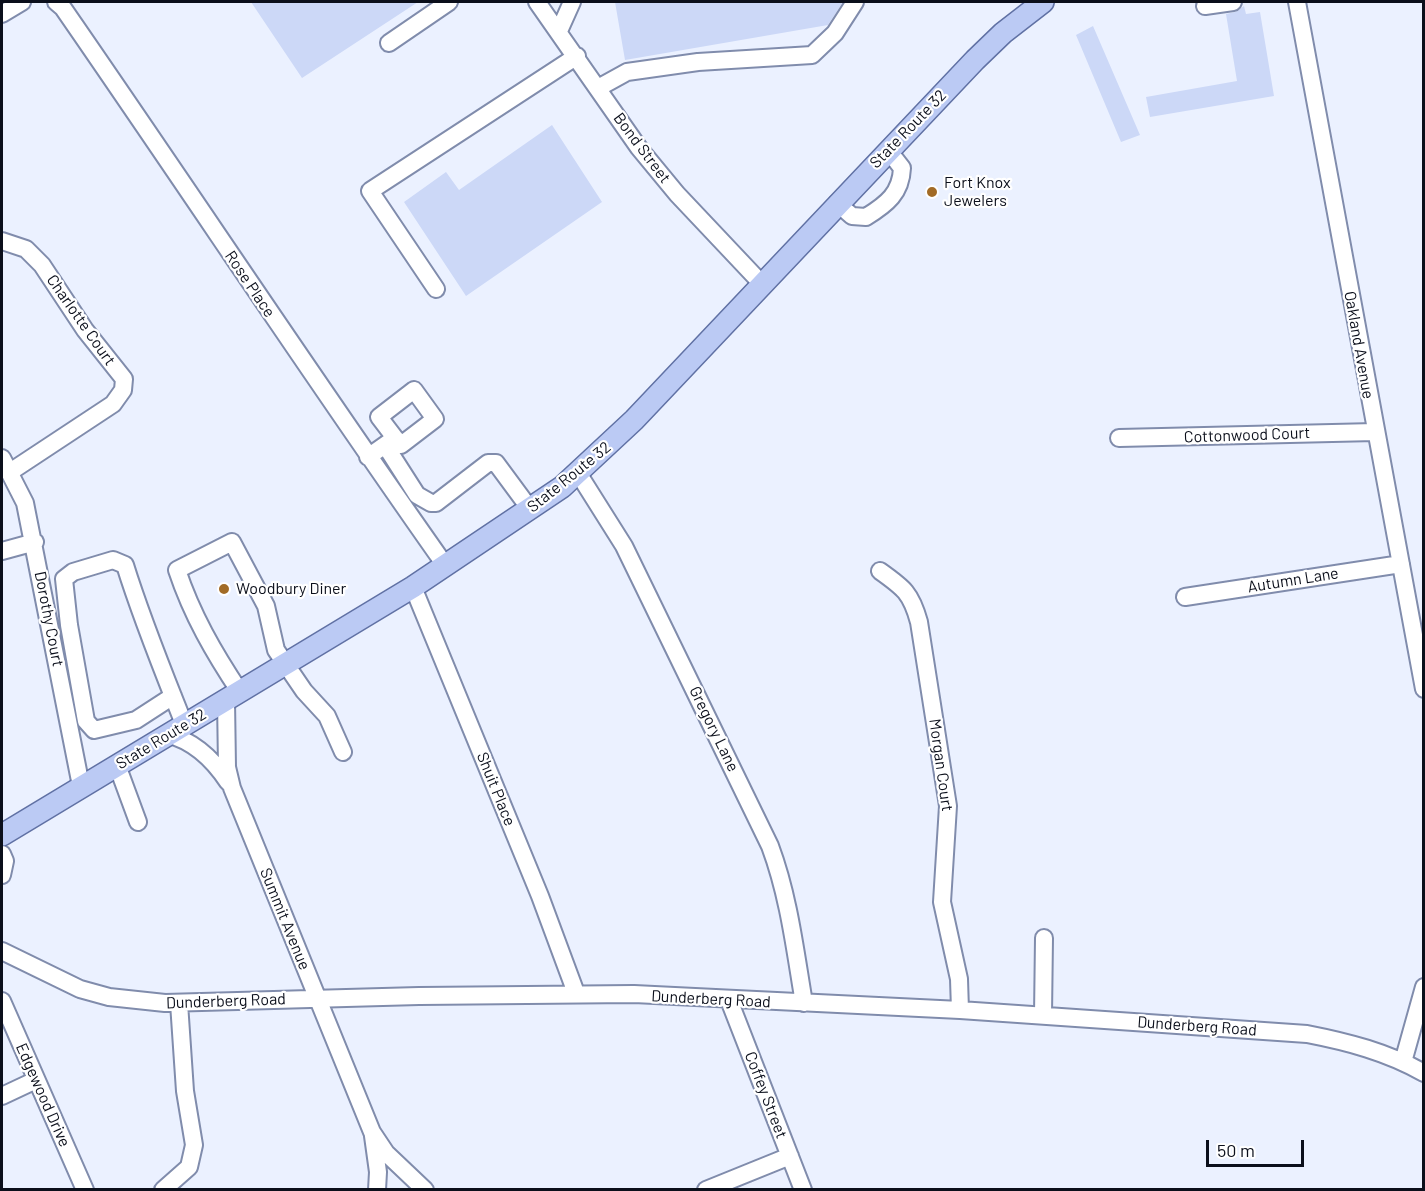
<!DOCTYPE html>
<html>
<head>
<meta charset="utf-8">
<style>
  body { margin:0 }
  #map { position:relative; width:1425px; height:1191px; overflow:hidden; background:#ebf1ff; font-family:Barlow,sans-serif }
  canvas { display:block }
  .frame { position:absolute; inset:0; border:3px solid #0b0f1b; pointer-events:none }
  .scale { position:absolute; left:1206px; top:1140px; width:98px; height:27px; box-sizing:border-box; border:3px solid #0b0f1b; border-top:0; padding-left:8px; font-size:18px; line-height:21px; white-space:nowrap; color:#0b0f1b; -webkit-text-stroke:4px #fff; paint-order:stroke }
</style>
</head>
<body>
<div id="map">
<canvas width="1425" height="1191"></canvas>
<div class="frame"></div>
<div class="scale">50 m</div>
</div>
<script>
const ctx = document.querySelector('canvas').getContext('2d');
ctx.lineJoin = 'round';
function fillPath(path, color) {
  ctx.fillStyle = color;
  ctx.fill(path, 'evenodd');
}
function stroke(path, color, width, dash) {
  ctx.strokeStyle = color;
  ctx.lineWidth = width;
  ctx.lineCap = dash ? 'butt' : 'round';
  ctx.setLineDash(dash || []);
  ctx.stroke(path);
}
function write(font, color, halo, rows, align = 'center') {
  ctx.font = font + ' Barlow,sans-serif';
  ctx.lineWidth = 4.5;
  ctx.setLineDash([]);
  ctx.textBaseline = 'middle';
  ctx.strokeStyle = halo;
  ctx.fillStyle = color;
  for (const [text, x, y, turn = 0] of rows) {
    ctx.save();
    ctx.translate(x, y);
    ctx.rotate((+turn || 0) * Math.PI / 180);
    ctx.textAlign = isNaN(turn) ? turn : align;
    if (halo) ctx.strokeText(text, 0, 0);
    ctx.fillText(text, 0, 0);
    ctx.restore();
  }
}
fillPath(new Path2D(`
  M 251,2 L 418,2 L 302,78 Z
  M 615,2 L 843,2 L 828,25 L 625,60 Z
  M 1244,6 L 1246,14 L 1260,12 L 1274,96 L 1150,117 L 1146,97 L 1237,81 L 1226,14 L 1235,12 Z
  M 1093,26 L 1140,135 L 1121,142 L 1076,35 Z
  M 552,125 L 602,202 L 466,296 L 404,202 L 446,172 L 459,190 Z`), '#ccd8f7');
const minor = new Path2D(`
  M 56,2 L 63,8 C 191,193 315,381 445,565
  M 537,2 L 639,148 L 677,194 L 762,284
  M 1297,2 L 1424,689
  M 1205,6 L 1233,2
  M 2,14 L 22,2
  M 559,31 L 572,2
  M 389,43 L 449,2
  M 598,88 L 627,72 L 698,62 L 812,55 L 835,33 L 855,2
  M 837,203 L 852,216 L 866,217 C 887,204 901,193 902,168 L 888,150
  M 2,241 L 26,249 L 42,265 L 85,330 L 124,379 L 123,390 L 113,404 L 10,472
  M 436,289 L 370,191 L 577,56
  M 1119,438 L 1375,432
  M 385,445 L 395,438 L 401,445 L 435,419 L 414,390 L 379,417 L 395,438
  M 368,457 L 385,445 L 417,495 L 431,503 L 436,503 L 488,463 L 496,463 L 530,509
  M 2,458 L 25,503 L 81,786
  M 578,473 L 624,546 L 770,846 C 789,897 795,950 804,1003
  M 2,551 L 35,542
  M 880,571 C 904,588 911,593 919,622 L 948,806 L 942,902 L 959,979 L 960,1010
  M 413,587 L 540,896 L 576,993
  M 1185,597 L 1401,564
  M 240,692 C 214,653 192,615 177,570 L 232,542 L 266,606 L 276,650 L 304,691 L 327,716 L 343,752
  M 173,696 L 136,720 L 94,730 L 86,721 L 69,625 L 64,579 L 73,572 L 113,560 L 125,565 C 142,620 163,671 184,724
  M 226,700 L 227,767 L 232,788 L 372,1132 L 386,1153 L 425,1190
  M 167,734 C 194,741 213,759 228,782
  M 117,765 L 138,822
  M 2,854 L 5,861 L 2,875
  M 2,951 L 80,989 L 109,997 L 165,1003 L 419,996 L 634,994 L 960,1010 L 1307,1034 C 1348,1042 1387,1052 1424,1073
  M 729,1000 L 803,1190
  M 2,1001 L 85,1190
  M 1043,1015 L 1044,938
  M 1403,1062 L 1424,987
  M 2,1096 L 36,1080
  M 373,1136 L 378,1172 L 377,1190
  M 163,1190 L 189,1167 L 194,1145 L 185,1091 L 179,1003
  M 706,1190 L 790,1156`);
const major = new Path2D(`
  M 2,835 L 413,587 L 562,487 L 634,420 L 975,60 L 1003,33 L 1043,2`);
stroke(minor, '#808cac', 20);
stroke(major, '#6071a4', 24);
stroke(minor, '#fff', 16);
stroke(major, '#bbcaf4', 21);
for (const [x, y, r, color] of [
  [932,192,6,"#a26b26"],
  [224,589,6,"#a26b26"]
]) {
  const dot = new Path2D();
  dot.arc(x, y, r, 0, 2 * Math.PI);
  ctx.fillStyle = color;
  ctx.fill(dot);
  stroke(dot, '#fff', 2);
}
write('16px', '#0b0f1b', '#fff', [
  ["State Route 32",908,129,-46],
  ["Bond Street",642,148,53],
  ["Rose Place",250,284,56],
  ["Charlotte Court",81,320,55],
  ["Oakland Avenue",1359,345,80],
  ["Cottonwood Court",1247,435,-2],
  ["State Route 32",569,477,-39],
  ["Autumn Lane",1293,580,-9],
  ["Dorothy Court",49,619,79],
  ["Gregory Lane",714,729,64],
  ["State Route 32",161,739,-31],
  ["Morgan Court",941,765,82],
  ["Shuit Place",496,789,68],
  ["Summit Avenue",285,919,68],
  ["Dunderberg Road",711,999,3],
  ["Dunderberg Road",226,1001,-2],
  ["Dunderberg Road",1197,1026,4],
  ["Edgewood Drive",43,1095,66],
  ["Coffey Street",766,1095,69]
]);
write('16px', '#0b0f1b', '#fff', [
  ["Fort Knox",944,183],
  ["Jewelers",944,201],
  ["Woodbury Diner",236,589]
], 'left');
</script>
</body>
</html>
